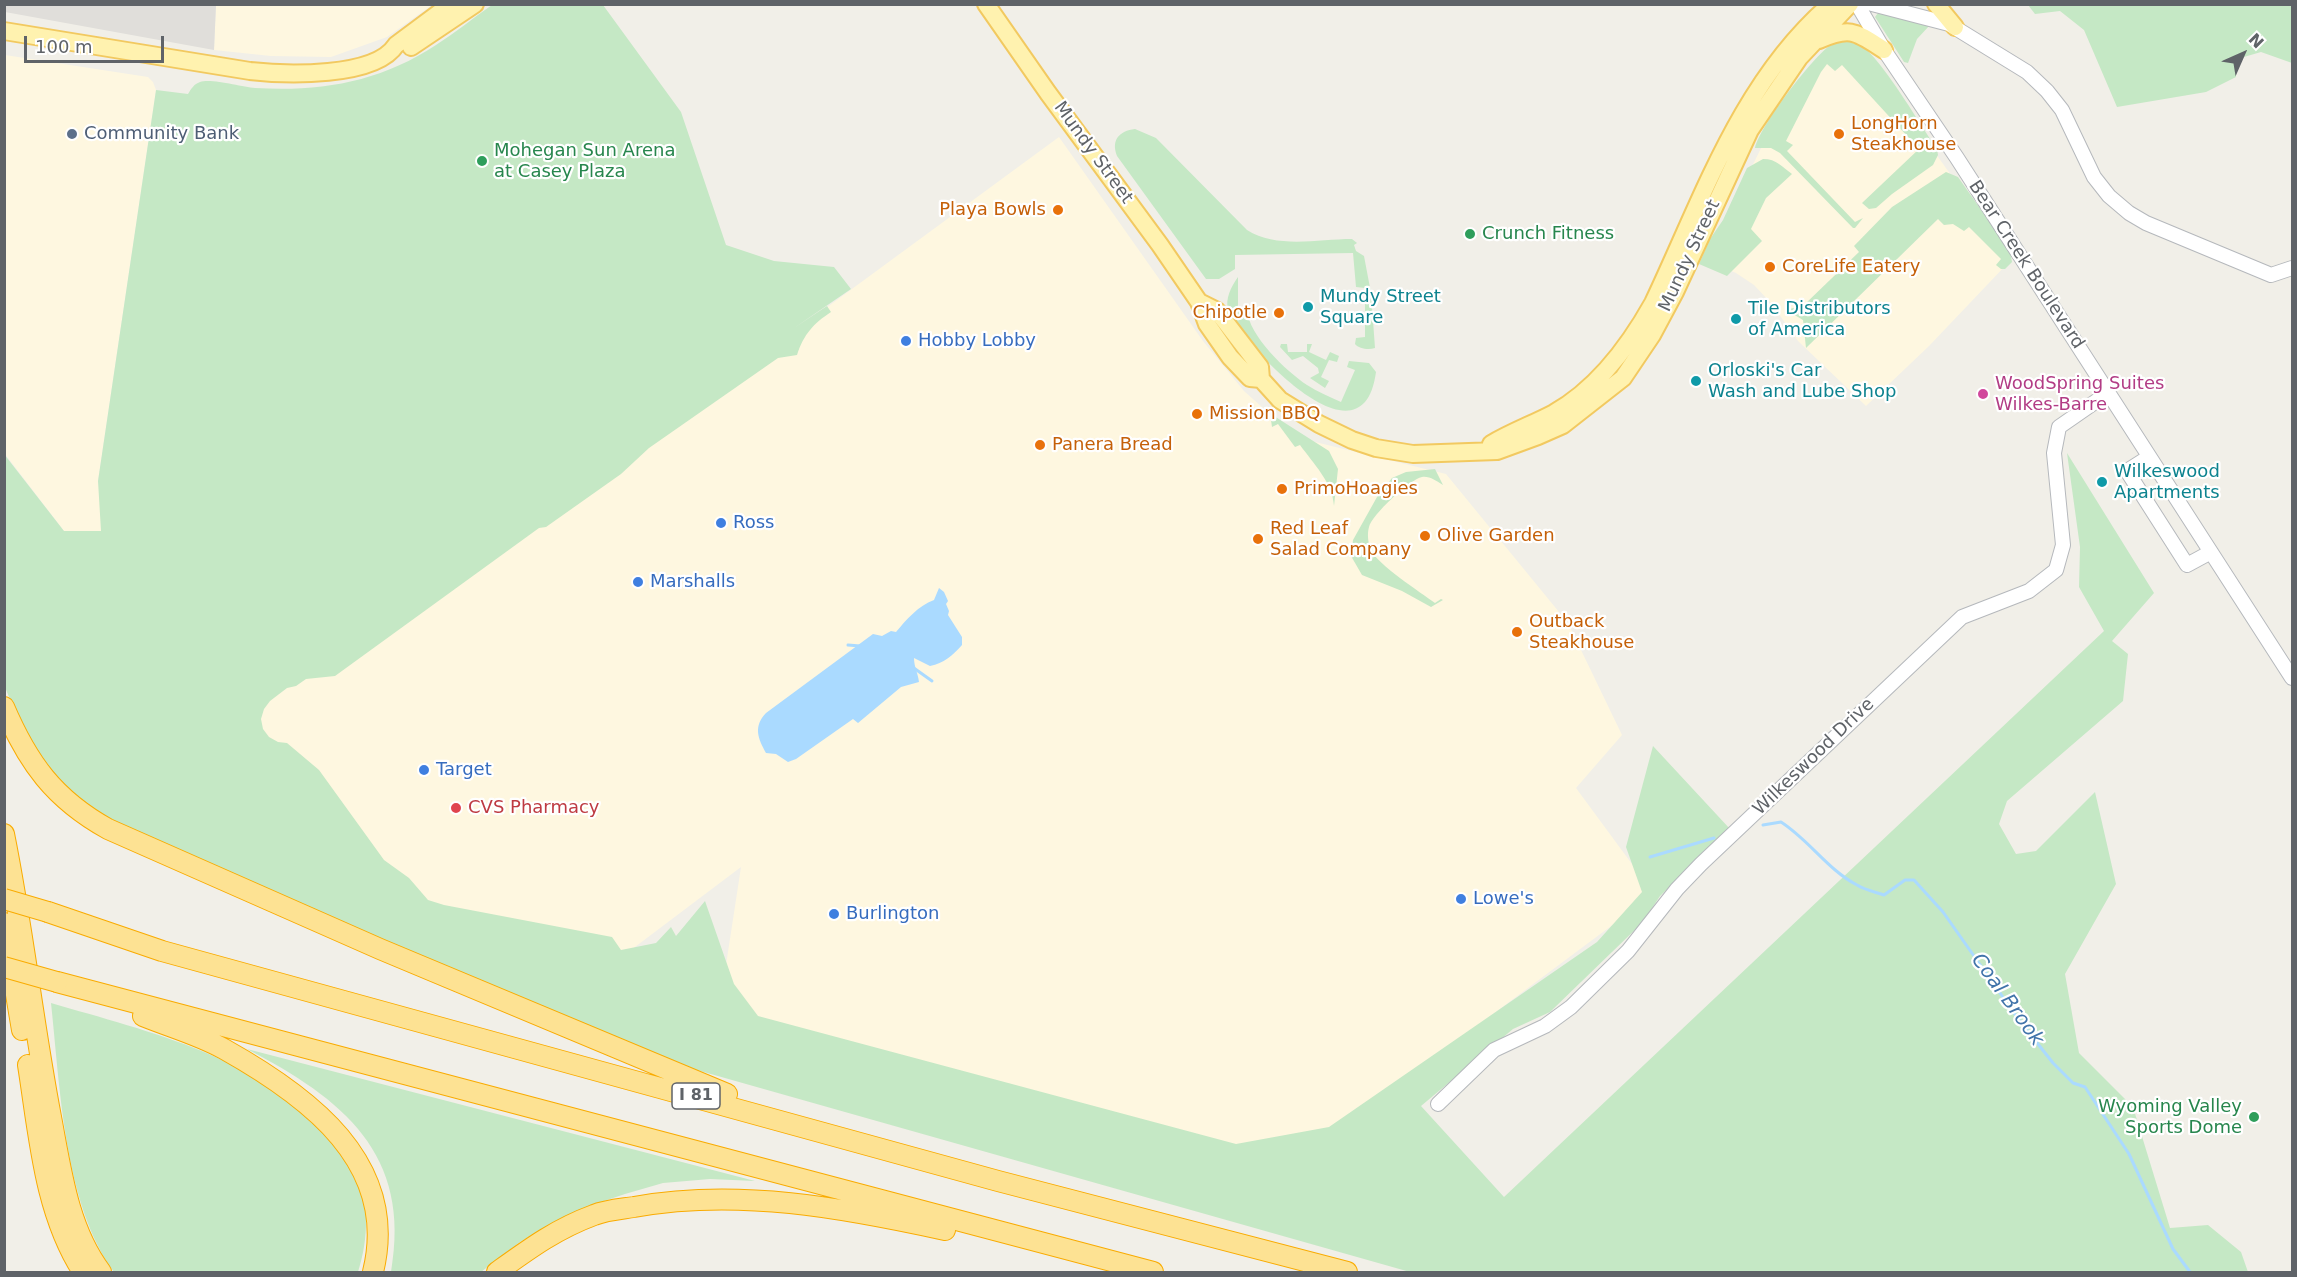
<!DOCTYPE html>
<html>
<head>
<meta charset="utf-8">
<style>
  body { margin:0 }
  #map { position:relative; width:2297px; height:1277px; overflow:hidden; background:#f1efe8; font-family:"DejaVu Sans",sans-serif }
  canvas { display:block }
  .frame { position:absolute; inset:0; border:6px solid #5f6368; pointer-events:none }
  .north { position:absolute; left:2213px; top:24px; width:60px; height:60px; -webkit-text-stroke:4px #fff; paint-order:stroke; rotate:45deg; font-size:16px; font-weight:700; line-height:24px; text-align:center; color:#5f6368 }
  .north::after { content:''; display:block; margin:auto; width:21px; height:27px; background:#5f6368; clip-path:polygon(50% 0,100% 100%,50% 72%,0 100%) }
  .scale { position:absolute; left:24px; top:36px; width:140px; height:27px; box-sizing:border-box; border:3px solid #5f6368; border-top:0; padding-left:8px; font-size:18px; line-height:21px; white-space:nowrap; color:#5f6368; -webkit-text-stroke:4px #fff; paint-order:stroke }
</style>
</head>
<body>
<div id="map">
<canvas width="2297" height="1277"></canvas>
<div class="frame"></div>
<div class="north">N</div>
<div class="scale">100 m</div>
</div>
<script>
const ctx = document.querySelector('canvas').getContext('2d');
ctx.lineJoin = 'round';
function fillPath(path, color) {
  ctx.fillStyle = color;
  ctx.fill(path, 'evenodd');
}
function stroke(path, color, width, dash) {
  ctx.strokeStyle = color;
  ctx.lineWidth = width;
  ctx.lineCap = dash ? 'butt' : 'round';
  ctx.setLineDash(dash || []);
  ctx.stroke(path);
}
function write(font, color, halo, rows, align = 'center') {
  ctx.font = font + ' "DejaVu Sans",sans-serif';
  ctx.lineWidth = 4.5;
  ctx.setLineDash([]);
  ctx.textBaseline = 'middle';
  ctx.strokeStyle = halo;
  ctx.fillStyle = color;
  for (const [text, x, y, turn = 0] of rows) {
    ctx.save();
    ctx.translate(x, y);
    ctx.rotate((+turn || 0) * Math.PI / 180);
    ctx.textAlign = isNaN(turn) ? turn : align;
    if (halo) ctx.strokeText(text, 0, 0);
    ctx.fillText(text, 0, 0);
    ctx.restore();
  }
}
fillPath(new Path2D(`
  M 216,5 L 432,5 L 387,37 L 331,57 L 271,56 L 214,50 Z
  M 5,55 L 148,77 L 153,82 L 156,90 L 98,481 L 108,531 L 64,531 L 5,454 Z
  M 1868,59 L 2006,252 L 2007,264 L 1929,346 L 1866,406 L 1798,341 L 1771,303 L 1754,285 L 1736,273 L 1706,260 L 1765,140 L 1819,62 Z
  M 1059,137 L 1203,341 L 1244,391 L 1272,416 L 1307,440 L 1446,474 L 1568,623 L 1622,735 L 1576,788 L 1654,894 L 1332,1134 L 1237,1148 L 759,1020 L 740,1004 L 726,965 L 741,867 L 623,956 L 404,910 L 245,715 L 811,319 Z`), '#fef7e0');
fillPath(new Path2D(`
  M 4,5 L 216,5 L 214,50 L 5,12 Z`), '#e0deda');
fillPath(new Path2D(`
  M 492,5 L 603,5 L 681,112 L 726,245 L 774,261 L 834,267 L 851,289 L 794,328 L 827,306 L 831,312 C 813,324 804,334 797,355 L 778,358 L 649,448 L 621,474 L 546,527 L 539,528 L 335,676 L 306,679 L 296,686 L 287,688 L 270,701 L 264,709 L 261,719 L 263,729 L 269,737 L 278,742 L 287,743 L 319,770 L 384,860 L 409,878 L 428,900 L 444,905 L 612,937 L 621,950 L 656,943 L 671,927 L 676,936 L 705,901 L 734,984 L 758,1016 L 1236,1144 L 1329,1127 L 1597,942 L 1642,892 L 1626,847 L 1653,746 L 1730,829 L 1660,896 L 1643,922 L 1550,1012 L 1513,1029 L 1421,1106 L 1504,1197 L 2104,631 L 2079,587 L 2080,547 L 2067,453 L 2154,593 L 2112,641 L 2128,654 L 2123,701 L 2007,801 L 1999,824 L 2016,854 L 2036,851 L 2095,792 L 2116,884 L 2065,974 L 2079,1053 L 2133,1107 L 2170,1228 L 2208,1225 L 2241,1252 L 2248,1272 L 1410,1272 L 679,1065 L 629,1045 L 107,821 L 56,781 L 21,727 L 5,687 L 4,454 L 64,531 L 101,531 L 98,481 L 156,90 L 188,94 C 191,89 194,84 200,82 C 211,78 242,87 255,88 C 321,92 380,82 436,45 C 455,33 473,18 492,5 Z
  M 2028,5 L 2292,5 L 2292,63 L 2261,52 L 2237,59 L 2236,77 L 2206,92 L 2117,107 L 2084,30 L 2060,11 L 2035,14 Z
  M 1878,13 L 1930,25 L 1917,39 L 1908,63 L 1904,62 L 1875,17 Z
  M 1845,40 C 1849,40 1854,40 1858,43 C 1879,54 1921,126 1937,149 L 1938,155 L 1933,165 L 1892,194 L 1876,208 L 1869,209 L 1862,203 L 1919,149 L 1842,65 L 1835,71 L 1827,64 L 1821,72 L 1786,141 L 1793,145 L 1787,151 L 1855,222 L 1863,218 L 1855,228 L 1853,228 L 1780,153 L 1771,148 L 1755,148 C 1760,126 1809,62 1828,47 C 1833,43 1838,41 1845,40 Z
  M 1135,129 L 1156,138 L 1247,230 C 1277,249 1318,239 1352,239 L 1357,243 L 1354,245 L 1356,251 L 1364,256 L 1371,293 L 1375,348 C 1369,350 1359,349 1355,344 L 1356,338 L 1365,337 L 1365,288 L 1356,287 L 1353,253 L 1235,255 L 1235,269 L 1219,279 L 1206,279 L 1117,156 C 1111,140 1119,131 1135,129 Z
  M 1763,159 C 1777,159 1782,167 1792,174 L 1766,198 L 1751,229 L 1762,241 L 1727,276 L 1699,264 L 1710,239 L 1723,220 L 1747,168 Z
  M 1946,172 L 1958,177 L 2010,251 L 2012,262 L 2005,269 L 2001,269 L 1996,265 L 2001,259 L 1969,227 L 1964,231 L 1953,224 L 1944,225 L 1938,219 L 1806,348 L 1803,320 L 1786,310 L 1804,305 L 1859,252 L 1854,246 L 1892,207 Z
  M 1238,277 L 1238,310 L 1247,310 C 1249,336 1286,371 1307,385 C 1318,392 1330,397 1341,402 L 1355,370 L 1347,367 L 1349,361 L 1369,363 L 1376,372 C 1364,462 1272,371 1247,338 C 1241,330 1231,321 1228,311 C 1225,298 1231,287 1238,277 Z
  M 1287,344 L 1288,352 L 1307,352 L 1307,344 L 1312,344 L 1309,352 L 1326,360 L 1330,352 L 1339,356 L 1337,362 L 1329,360 L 1321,377 L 1329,381 L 1325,388 L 1310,378 L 1319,373 L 1318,368 L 1303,356 L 1292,360 L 1280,347 L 1281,344 Z
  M 1274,416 L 1329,451 L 1338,469 L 1334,506 C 1333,483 1313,463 1300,445 L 1295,447 L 1278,424 L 1272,427 L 1271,420 Z
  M 1435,469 L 1443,485 C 1436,481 1430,476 1422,477 C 1410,479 1371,516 1369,527 C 1367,534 1368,543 1371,550 C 1378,565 1420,592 1435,603 L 1441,599 L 1443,600 L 1431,607 L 1402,591 L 1362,575 L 1351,556 L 1353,540 L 1377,497 L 1392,478 L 1406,472 Z
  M 51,1003 C 150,1032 265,1058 333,1141 C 339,1149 348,1157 353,1166 C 370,1199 369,1238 358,1272 L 114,1272 C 64,1204 60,1086 51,1003 Z
  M 247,1049 L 755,1181 L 710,1179 L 663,1183 L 625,1194 L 589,1206 L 556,1221 L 520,1242 L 481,1272 L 391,1272 C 412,1154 343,1099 247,1049 Z`), '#c5e8c5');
fillPath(new Path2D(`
  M 939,588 L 944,592 L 948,601 L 946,604 L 949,611 L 948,615 L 962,637 L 962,645 C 952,656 944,663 930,666 L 914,658 C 914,667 918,673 919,682 L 901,687 L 858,723 L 853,719 L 796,759 L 788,762 L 776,754 L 766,753 C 758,738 753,727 766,713 L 873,634 L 882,636 L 891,631 L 896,632 C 907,619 918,606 934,600 Z`), '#aadaff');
stroke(new Path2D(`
  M 848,645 L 860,646
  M 911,666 L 932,681
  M 1763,825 L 1781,822 C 1809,840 1828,870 1857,885 C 1865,890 1875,892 1884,895 L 1905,880 L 1914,880 L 1943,912 L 2019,1020 L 2053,1063 L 2073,1083 L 2085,1087 L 2129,1154 L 2173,1249 L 2190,1272
  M 1650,857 L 1714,838`), '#aadaff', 3);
const minor = new Path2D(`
  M 1857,4 L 1884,50 L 1957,158 L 2292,678
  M 1872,4 L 1949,24 L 2027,72 L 2047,91 L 2062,110 L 2094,177 L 2109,196 L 2129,213 L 2146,223 L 2271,275 L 2292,268
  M 2149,457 L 2127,471 L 2187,565 L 2211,552
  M 1438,1104 L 1494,1050 L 1545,1026 L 1571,1007 L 1628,951 L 1677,889 L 1701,864 L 1962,617 L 2029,591 L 2056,570 L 2063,545 L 2054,453 L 2059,427 L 2108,393`);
const major = new Path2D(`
  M 986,4 L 1048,93 L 1160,245 L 1199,302 L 1207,324 L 1230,357 L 1250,378 L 1261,379
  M 1936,4 L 1955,27
  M 4,31 L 250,71 C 285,75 375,78 396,45 L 451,4
  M 1819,40 C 1851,26 1856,32 1884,50
  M 411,47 L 475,4
  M 1199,302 L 1217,311 L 1260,367 L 1261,379 L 1280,400 L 1319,424 L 1352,440 L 1376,448 L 1413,454 L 1497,451 L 1538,436 L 1563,425 L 1623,378 L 1652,335 L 1675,292 L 1750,130 L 1799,58 L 1850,4
  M 1491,444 C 1511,432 1533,424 1554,413 C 1598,388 1629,346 1653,303 C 1702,200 1741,81 1831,4`);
const highway = new Path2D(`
  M 4,707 C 28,763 54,799 108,829 L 380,949 L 727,1094
  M 4,834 C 23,928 33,1023 51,1117 C 61,1170 68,1228 101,1272
  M 48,912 L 162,951 L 998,1181 L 1347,1272
  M 4,923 L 22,1030
  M 57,982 L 1153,1272
  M 143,1016 C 170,1027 199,1035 224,1049 C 308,1096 400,1163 373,1272
  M 28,1065 C 39,1134 44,1212 83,1272
  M 497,1272 C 529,1249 556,1229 594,1215 C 606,1210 621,1209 634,1207 C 737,1188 844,1208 945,1230`);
stroke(minor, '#b5b8bc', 16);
stroke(major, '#f2c960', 20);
stroke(highway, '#f9ab00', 22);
stroke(minor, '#fff', 14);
stroke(major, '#fff2af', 16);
stroke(highway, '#fde293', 20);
const highwayBridge = new Path2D(`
  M 4,899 L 48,912
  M 4,967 L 57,982`);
stroke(highwayBridge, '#f9ab00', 22, []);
stroke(highwayBridge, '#fde293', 20);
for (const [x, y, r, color] of [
  [72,134,6,"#5c6f8a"],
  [1839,134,6,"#e8710a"],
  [482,161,6,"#2e9e5b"],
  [1058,210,6,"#e8710a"],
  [1470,234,6,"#2e9e5b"],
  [1770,267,6,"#e8710a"],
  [1308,307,6,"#0f9aa8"],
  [1279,313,6,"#e8710a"],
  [1736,319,6,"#0f9aa8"],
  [906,341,6,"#3f7fe0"],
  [1696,381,6,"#0f9aa8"],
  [1983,394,6,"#d1479c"],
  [1197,414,6,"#e8710a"],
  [1040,445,6,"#e8710a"],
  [2102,482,6,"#0f9aa8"],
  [1282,489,6,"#e8710a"],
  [721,523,6,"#3f7fe0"],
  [1425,536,6,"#e8710a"],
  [1258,539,6,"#e8710a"],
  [638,582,6,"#3f7fe0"],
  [1517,632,6,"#e8710a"],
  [424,770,6,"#3f7fe0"],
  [456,808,6,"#e0444e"],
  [1461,899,6,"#3f7fe0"],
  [834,914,6,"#3f7fe0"],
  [2254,1117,6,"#2e9e5b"]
]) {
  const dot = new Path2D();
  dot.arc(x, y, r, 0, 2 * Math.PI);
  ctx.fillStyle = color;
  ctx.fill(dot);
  stroke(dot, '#fff', 2);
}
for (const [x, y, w] of [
  [696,1096,48]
]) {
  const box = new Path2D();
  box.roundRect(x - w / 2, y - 13, w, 26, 4.5);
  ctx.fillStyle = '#fff';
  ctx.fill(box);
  stroke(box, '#5f6368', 1.5);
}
write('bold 16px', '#5f6368', null, [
  ["I 81",696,1096]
]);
write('18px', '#c56008', '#fff', [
  ["LongHorn",1851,124],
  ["Steakhouse",1851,145],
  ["Playa Bowls",1046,210,"right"],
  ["CoreLife Eatery",1782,267],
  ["Chipotle",1267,313,"right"],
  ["Mission BBQ",1209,414],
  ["Panera Bread",1052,445],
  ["PrimoHoagies",1294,489],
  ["Red Leaf",1270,529],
  ["Salad Company",1270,550],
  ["Olive Garden",1437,536],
  ["Outback",1529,622],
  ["Steakhouse",1529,643]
], 'left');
write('18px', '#4e5e75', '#fff', [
  ["Community Bank",84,134]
], 'left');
write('18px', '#27864d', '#fff', [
  ["Mohegan Sun Arena",494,151],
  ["at Casey Plaza",494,172],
  ["Crunch Fitness",1482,234],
  ["Wyoming Valley",2242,1107,"right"],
  ["Sports Dome",2242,1128,"right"]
], 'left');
write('18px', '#5f6368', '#fff', [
  ["Mundy Street",1093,153,54],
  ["Mundy Street",1690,256,-65],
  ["Bear Creek Boulevard",2026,265,57],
  ["Wilkeswood Drive",1814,757,-44]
]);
write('18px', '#0d838f', '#fff', [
  ["Mundy Street",1320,297],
  ["Square",1320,318],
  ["Tile Distributors",1748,309],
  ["of America",1748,330],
  ["Orloski's Car",1708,371],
  ["Wash and Lube Shop",1708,392],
  ["Wilkeswood",2114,472],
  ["Apartments",2114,493]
], 'left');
write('18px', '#366cbe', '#fff', [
  ["Hobby Lobby",918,341],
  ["Ross",733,523],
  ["Marshalls",650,582],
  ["Target",436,770],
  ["Lowe's",1473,899],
  ["Burlington",846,914]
], 'left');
write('18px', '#b23c85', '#fff', [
  ["WoodSpring Suites",1995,384],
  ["Wilkes-Barre",1995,405]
], 'left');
write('18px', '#be3a42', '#fff', [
  ["CVS Pharmacy",468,808]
], 'left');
write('italic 20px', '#4174aa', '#fff', [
  ["Coal Brook",2007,1000,54]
]);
</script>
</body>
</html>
